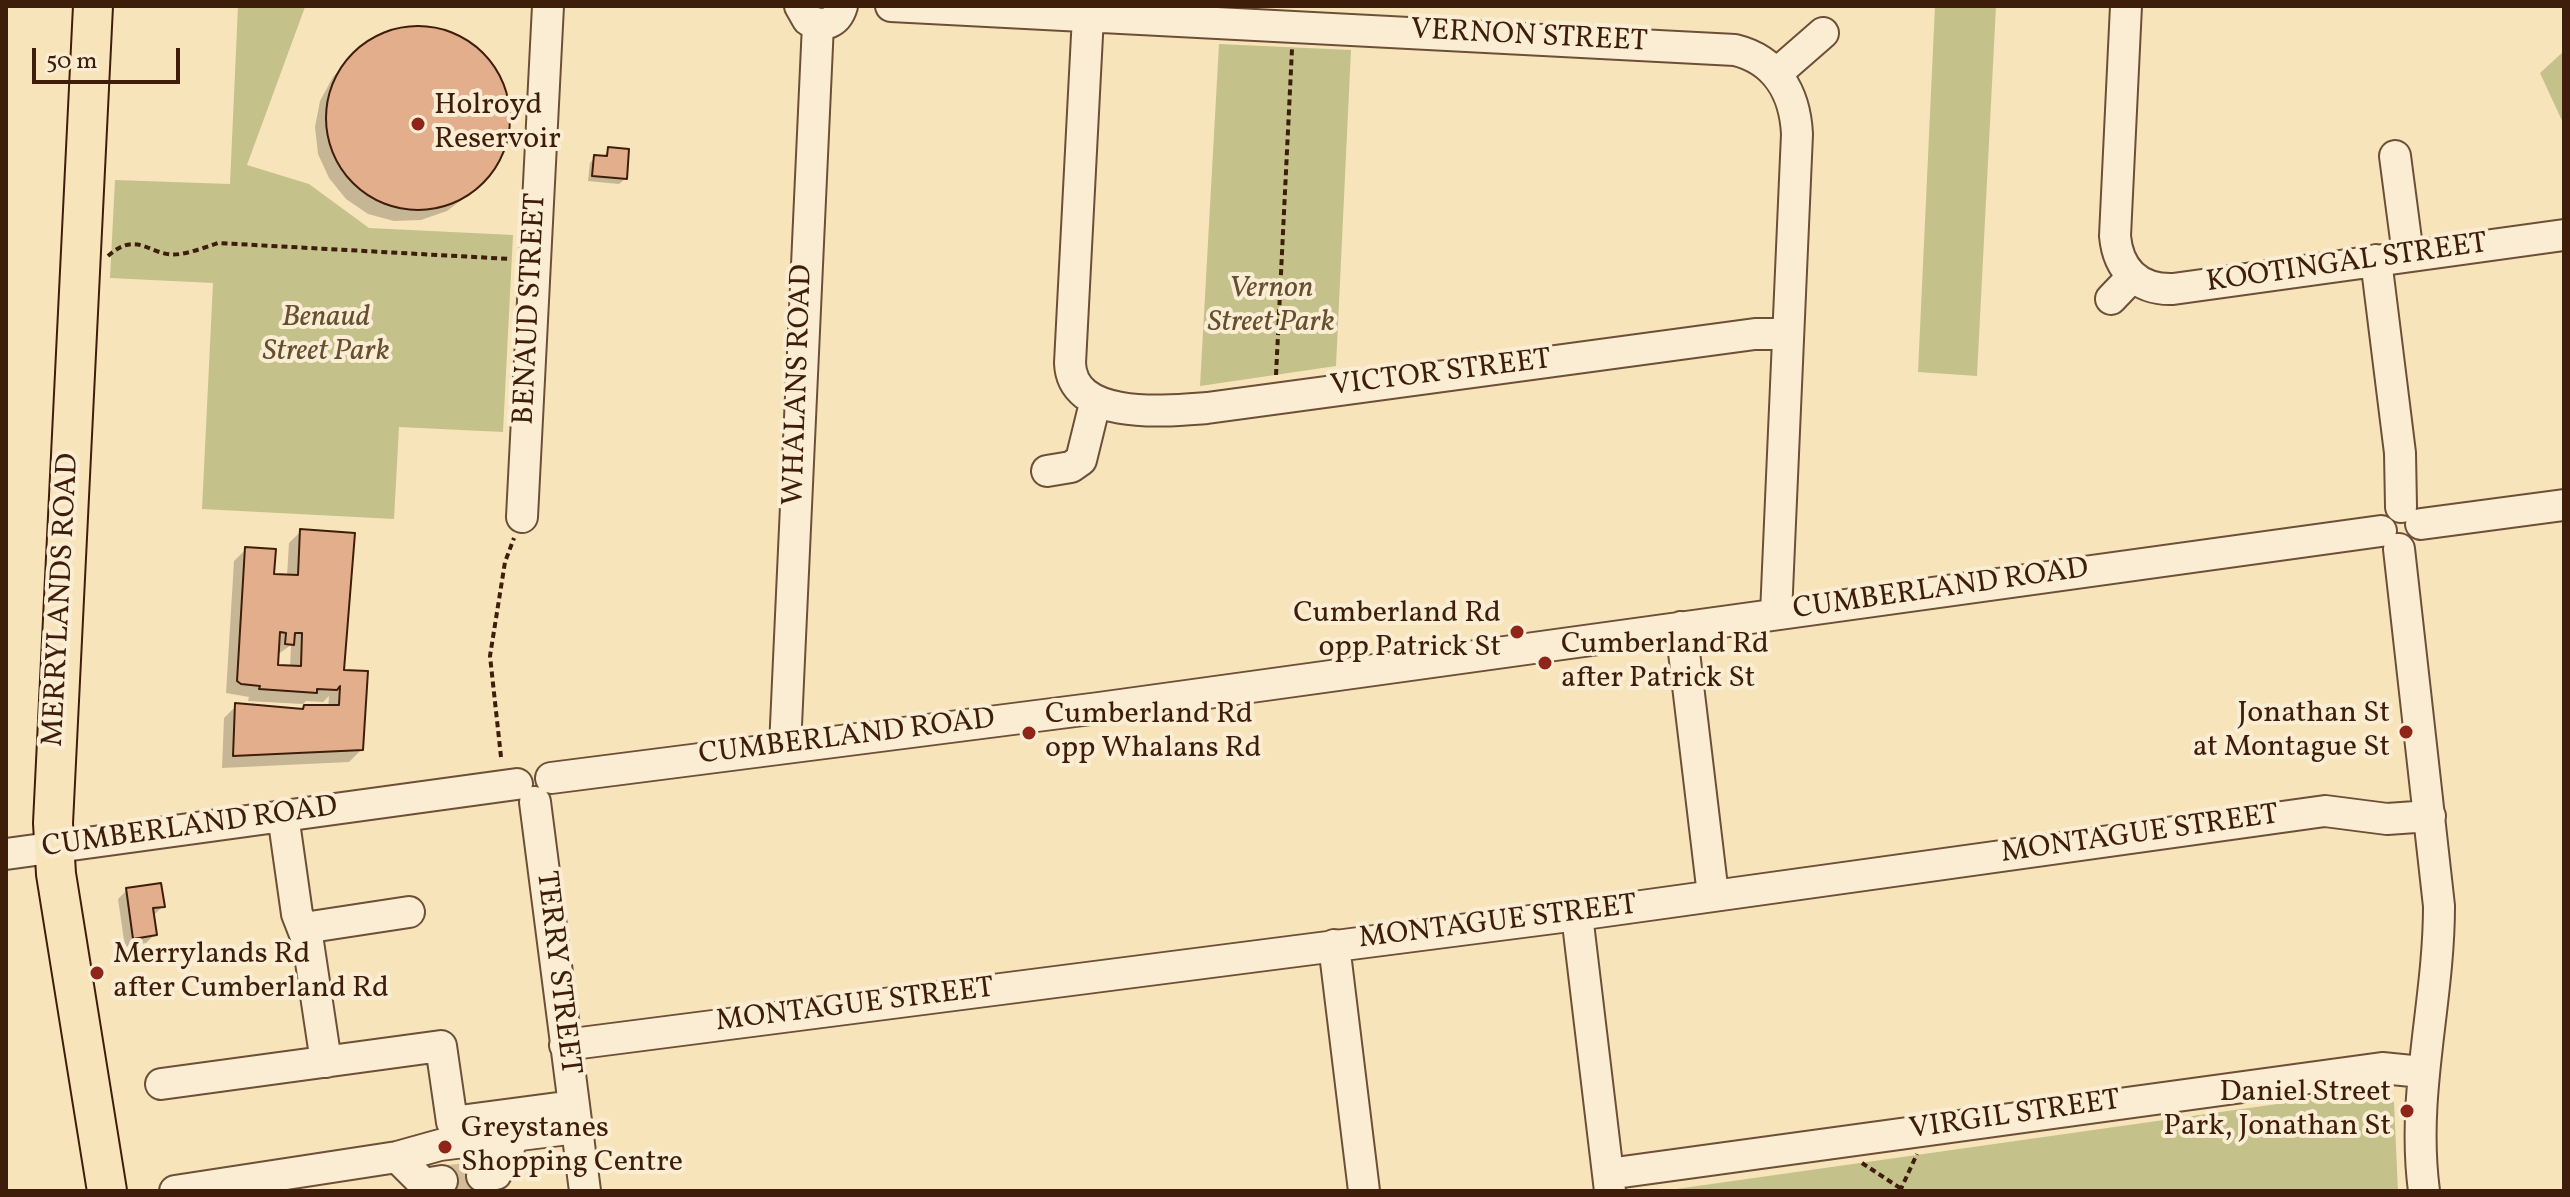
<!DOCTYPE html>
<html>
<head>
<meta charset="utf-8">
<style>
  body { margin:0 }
  #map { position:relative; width:2570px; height:1197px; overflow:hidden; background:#f8e4bb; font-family:Vollkorn,serif }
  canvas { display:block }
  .frame { position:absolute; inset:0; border:8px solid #3e1d0a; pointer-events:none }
  .scale { position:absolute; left:32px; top:48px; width:148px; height:36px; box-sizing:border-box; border:4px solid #3e1d0a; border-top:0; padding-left:10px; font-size:24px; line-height:28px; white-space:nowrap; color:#3e1d0a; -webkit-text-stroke:6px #faedd3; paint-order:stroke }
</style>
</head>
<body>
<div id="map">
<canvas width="2570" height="1197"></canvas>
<div class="frame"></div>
<div class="scale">50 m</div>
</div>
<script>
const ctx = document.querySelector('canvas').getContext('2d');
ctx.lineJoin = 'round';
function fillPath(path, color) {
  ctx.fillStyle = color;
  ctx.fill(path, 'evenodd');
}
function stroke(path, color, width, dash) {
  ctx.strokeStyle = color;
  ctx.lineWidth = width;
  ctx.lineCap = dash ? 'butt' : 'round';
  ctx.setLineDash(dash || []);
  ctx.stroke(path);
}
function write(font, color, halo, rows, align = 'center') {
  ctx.font = font + ' Vollkorn,serif';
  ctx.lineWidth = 8;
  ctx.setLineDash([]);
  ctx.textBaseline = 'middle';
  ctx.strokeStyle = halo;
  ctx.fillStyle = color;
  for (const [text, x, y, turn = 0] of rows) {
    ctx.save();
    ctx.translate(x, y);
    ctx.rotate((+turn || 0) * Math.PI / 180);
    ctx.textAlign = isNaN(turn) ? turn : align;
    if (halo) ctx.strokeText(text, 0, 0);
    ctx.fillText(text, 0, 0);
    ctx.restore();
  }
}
fillPath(new Path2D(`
  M 238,6 L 305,7 L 247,165 L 309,184 L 369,228 L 513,235 L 503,432 L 399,427 L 394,519 L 202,509 L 213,283 L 110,278 L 115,180 L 230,184 Z
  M 1935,6 L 1996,6 L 1977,376 L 1918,372 Z
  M 1219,44 L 1351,50 L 1336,366 L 1200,386 Z
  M 2564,51 L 2564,125 L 2540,73 Z
  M 2383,1089 L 2394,1102 L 2398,1191 L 1662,1191 Z`), '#c5c18b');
fillPath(new Path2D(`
  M 415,27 L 442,30 L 466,42 L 487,59 L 501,82 L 508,108 L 506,135 L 497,160 L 468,195 L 447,211 L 421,220 L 394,221 L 368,214 L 346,199 L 329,178 L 318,154 L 315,127 L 320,101 L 333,77 L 365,44 L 389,32 Z
  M 609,149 L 625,179 L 619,184 L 588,181 L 590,163 L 595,157 L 603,158 Z
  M 301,531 L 361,750 L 349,762 L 222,768 L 224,718 L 236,706 L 300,711 L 304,707 L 328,708 L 329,696 L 323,702 L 306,701 L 303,704 L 248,701 L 249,697 L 226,693 L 234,561 L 246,549 L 272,576 L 287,576 L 289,543 ZM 291,645 L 290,668 L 276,667 L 277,655 Z
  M 127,890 L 163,906 L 154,915 L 155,934 L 146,943 L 125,947 L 118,899 Z`), '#0003');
const building = new Path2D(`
  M326 118a92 92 0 1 1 184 0a92 92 0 1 1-184 0Z
  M 608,147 L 629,149 L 627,179 L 592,176 L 594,155 L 607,156 Z
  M 300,529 L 355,533 L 344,670 L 368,671 L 363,750 L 233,756 L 235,703 L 303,709 L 304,705 L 339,705 L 340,686 L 337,690 L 317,689 L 317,693 L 259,689 L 260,686 L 241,684 L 237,681 L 245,547 L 276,549 L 274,574 L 298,575 ZM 280,632 L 286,633 L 285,644 L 294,645 L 295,633 L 302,633 L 301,666 L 278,665 Z
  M 161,883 L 165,907 L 153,908 L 157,935 L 133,939 L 126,888 Z
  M 480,1168 L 484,1191 L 443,1191 L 440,1173 Z`);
fillPath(building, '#e2ae8b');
stroke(building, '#3e1d0a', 2);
stroke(new Path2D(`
  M 442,1181 L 482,1176`), '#d3bc98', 30, [30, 15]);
const minor = new Path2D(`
  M 800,6 L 808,20 C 824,28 837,23 842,6
  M 891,6 L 1735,50 C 1776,60 1795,93 1797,134 L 1776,614
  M 2126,6 L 2115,236 C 2118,269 2138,290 2173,289 L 2564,235
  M 1088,16 L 1070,363 C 1072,421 1166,411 1207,408 L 1755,334 L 1787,334
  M 1776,74 L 1823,33
  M 2395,156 L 2408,255
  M 2376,260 L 2400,453 L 2401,507
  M 2111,299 L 2132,277
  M 1047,471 L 1071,467 L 1081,460 L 1095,403
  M 522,517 L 548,6
  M 2421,524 L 2564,505
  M 2399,549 L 2439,906 C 2439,1003 2411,1094 2424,1191
  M 1681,627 L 1713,895
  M 785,747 L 818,24
  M 551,778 L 1099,708 L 2381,531
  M 535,802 L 585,1191
  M 283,815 L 297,914 L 308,942 L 326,1062
  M 6,854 L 517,784
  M 1577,915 L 1610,1191
  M 304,928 L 409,912
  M 1334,945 L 1364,1191
  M 565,1045 L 1577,915 L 2325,811 L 2387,819 L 2430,816
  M 161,1084 L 441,1046 L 452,1122 L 573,1106
  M 397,1157 L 424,1184 L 442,1181
  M 1608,1174 L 2382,1068 L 2422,1072
  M 482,1176 L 496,1174 L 514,1137
  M 175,1191 L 397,1157 L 440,1145 L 576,1128`);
const major = new Path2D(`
  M 93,6 L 53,823 L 56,874 L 107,1191`);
stroke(minor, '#6c4f36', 34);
stroke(major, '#3e1d0a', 42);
stroke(new Path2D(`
  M 108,256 C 139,228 151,259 180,254 C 193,252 206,247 218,243 L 511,259
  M 1276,375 L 1292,49
  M 501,757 L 490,656 L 505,562 L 514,538
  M 1862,1163 L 1900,1188
  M 1900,1191 L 1917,1154`), '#3e1d0a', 4, [6, 4]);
stroke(minor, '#faedd3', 30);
stroke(major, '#f8e4bb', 38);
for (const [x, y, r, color] of [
  [418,124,8,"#8f2418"],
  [1517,632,8,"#8f2418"],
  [1545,663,8,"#8f2418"],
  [2406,732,8,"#8f2418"],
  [1029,733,8,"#8f2418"],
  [97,973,8,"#8f2418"],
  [2407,1111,8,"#8f2418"],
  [445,1147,8,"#8f2418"]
]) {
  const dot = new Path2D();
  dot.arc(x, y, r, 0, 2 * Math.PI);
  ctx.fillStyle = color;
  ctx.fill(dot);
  stroke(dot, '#faedd3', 3);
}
write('30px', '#3e1d0a', '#faedd3', [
  ["VERNON STREET",1529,38,3],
  ["KOOTINGAL STREET",2347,265,-8],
  ["BENAUD STREET",532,309,-87],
  ["VICTOR STREET",1441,375,-7],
  ["WHALANS ROAD",800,385,-88],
  ["CUMBERLAND ROAD",1941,591,-8],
  ["MERRYLANDS ROAD",63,600,-87],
  ["CUMBERLAND ROAD",847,739,-7],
  ["CUMBERLAND ROAD",190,829,-8],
  ["MONTAGUE STREET",2140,836,-8],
  ["MONTAGUE STREET",1498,924,-7],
  ["TERRY STREET",556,973,83],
  ["MONTAGUE STREET",855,1007,-7],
  ["VIRGIL STREET",2015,1117,-8]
]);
write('30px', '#3e1d0a', '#faedd3', [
  ["Holroyd",434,107],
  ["Reservoir",434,141],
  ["Cumberland Rd",1501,615,"right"],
  ["opp Patrick St",1501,649,"right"],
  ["Cumberland Rd",1561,646],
  ["after Patrick St",1561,680],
  ["Jonathan St",2390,715,"right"],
  ["at Montague St",2390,749,"right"],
  ["Cumberland Rd",1045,716],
  ["opp Whalans Rd",1045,750],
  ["Merrylands Rd",113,956],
  ["after Cumberland Rd",113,990],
  ["Daniel Street",2391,1094,"right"],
  ["Park, Jonathan St",2391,1128,"right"],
  ["Greystanes",461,1130],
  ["Shopping Centre",461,1164]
], 'left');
write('italic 30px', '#664e31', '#faedd3', [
  ["Vernon",1271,290],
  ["Street Park",1271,324],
  ["Benaud",326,319],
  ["Street Park",326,353]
]);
</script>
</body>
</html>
